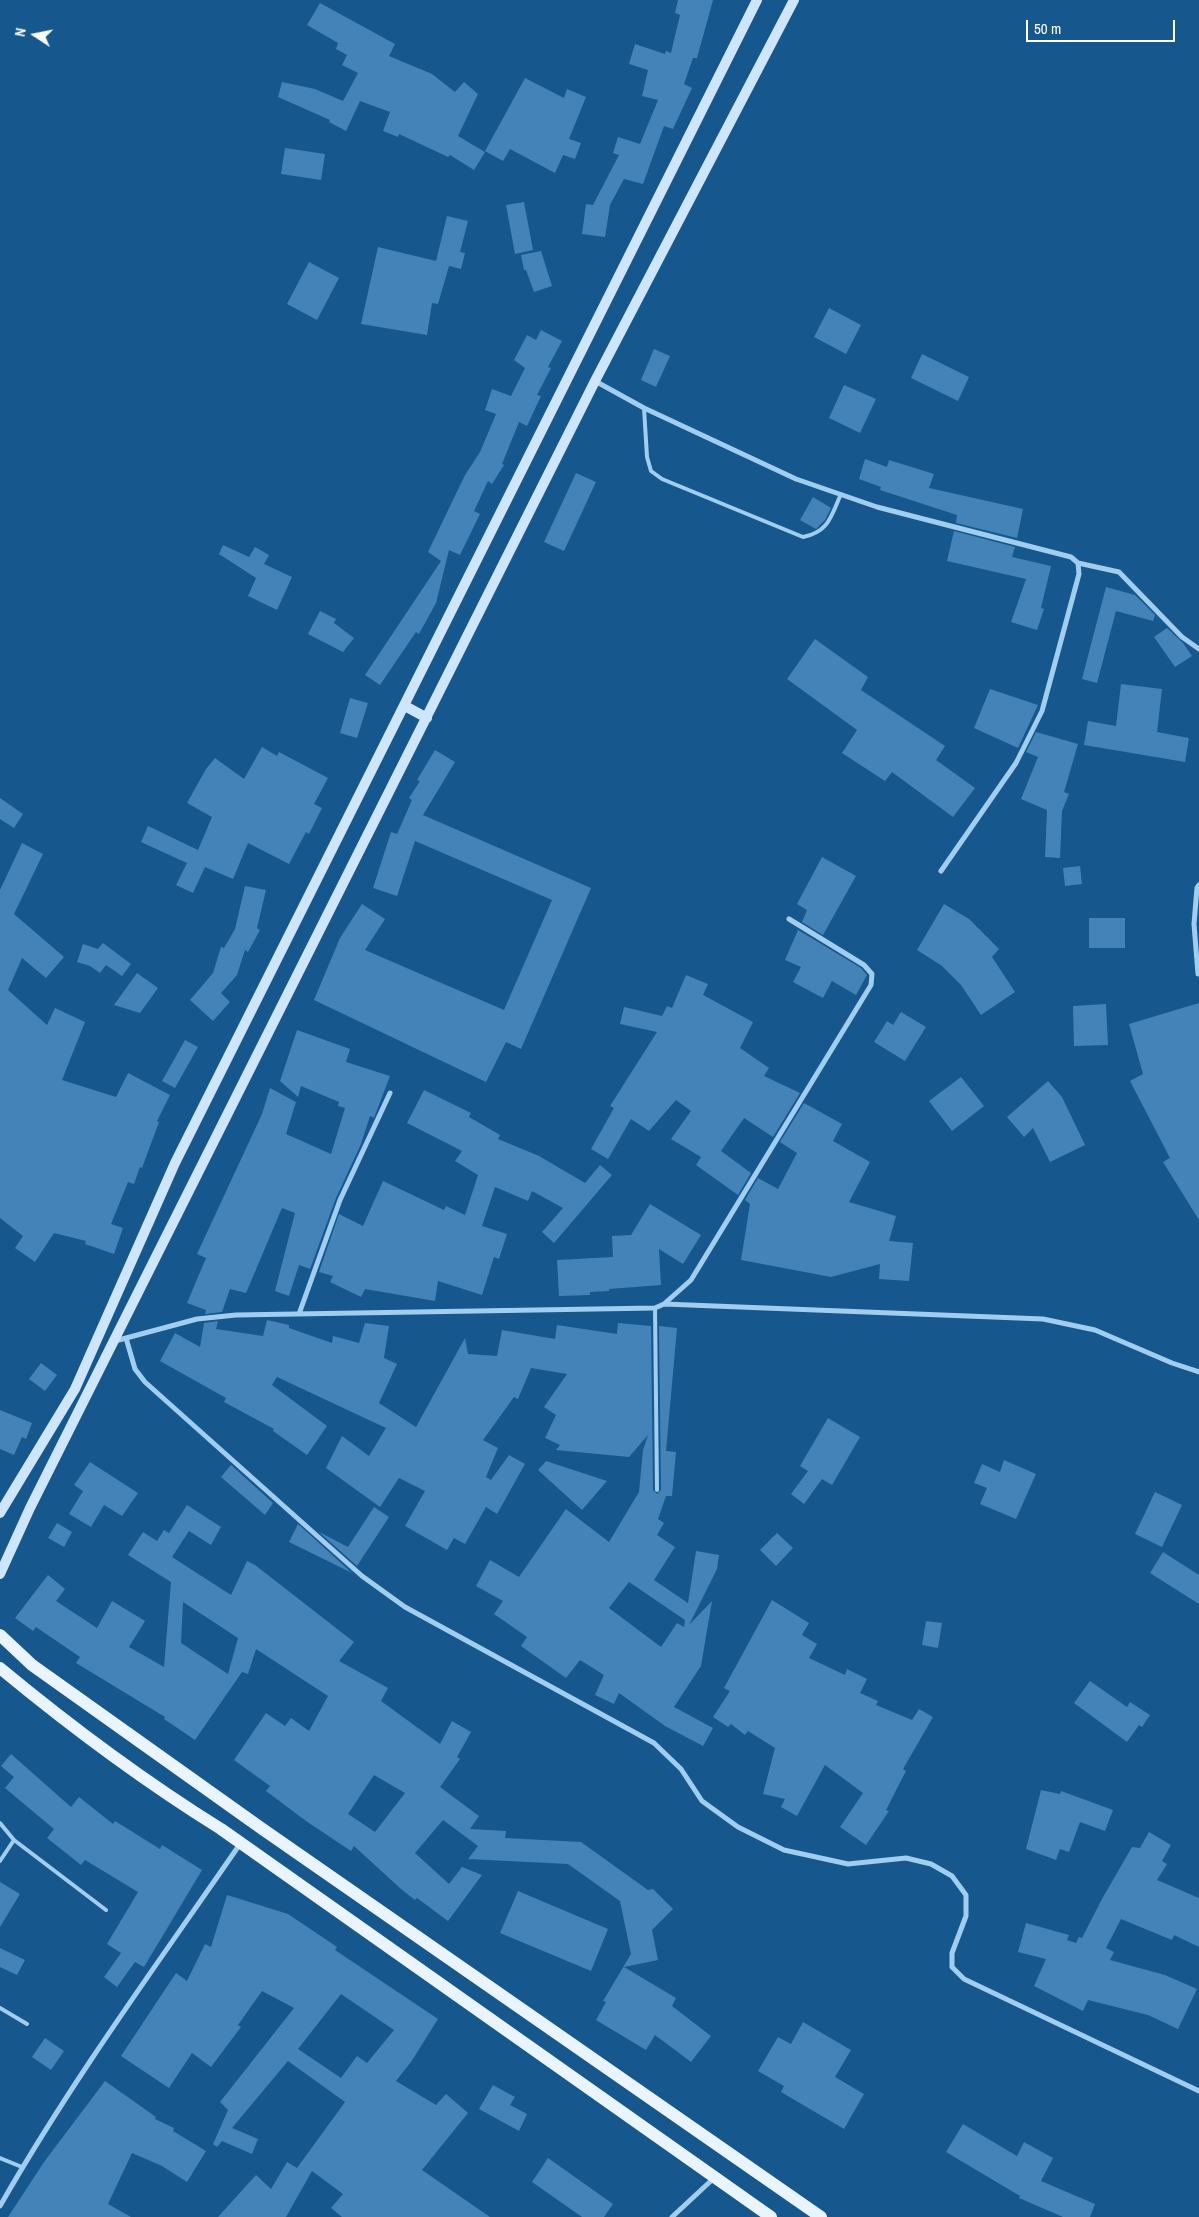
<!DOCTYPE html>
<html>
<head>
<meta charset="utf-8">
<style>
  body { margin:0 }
  #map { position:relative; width:1199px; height:2217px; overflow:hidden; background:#16578d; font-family:"Archivo Narrow",sans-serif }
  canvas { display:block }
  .north { position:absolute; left:10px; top:10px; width:50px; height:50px; -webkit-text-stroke:4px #16578d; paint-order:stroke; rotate:281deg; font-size:14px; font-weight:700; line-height:20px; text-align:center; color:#fff }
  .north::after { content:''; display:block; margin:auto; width:18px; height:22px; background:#fff; clip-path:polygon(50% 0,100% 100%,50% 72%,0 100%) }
  .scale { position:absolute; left:1026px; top:20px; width:149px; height:22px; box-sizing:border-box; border:2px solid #fff; border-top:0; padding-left:6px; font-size:15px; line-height:18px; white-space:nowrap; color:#fff; -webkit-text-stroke:4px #16578d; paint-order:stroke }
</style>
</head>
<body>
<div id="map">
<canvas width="1199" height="2217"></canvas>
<div class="north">N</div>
<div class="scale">50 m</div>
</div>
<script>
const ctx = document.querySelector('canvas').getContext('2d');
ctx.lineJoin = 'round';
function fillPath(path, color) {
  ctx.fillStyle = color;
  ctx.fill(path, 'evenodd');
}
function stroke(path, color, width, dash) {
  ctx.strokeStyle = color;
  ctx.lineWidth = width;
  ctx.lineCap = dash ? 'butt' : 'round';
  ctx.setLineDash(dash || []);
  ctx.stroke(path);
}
fillPath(new Path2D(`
  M 678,0 L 713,0 L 697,58 L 693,58 L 684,84 L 692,88 L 673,129 L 664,126 L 643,184 L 624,179 L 610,205 L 605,237 L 582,234 L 586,204 L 593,205 L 619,155 L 613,153 L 618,137 L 640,144 L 658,100 L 642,96 L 648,70 L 629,64 L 635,44 L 665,54 L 666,51 L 671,53 L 680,15 L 675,13 Z
  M 320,3 L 395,44 L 389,56 L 432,74 L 455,92 L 464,82 L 478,94 L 458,136 L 485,152 L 474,170 L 450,155 L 448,157 L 399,134 L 398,137 L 383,131 L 390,112 L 360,101 L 346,131 L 329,122 L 330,120 L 278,97 L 282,82 L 315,89 L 343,101 L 358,73 L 342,65 L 347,55 L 336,49 L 338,43 L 307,25 Z
  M 525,78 L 564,98 L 567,89 L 586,97 L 569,139 L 581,143 L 575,159 L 563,155 L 555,173 L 510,149 L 503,161 L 485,151 Z
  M 285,148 L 325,154 L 321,180 L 281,174 Z
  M 524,202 L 533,250 L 515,254 L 506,205 Z
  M 447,216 L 468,221 L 460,252 L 465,253 L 461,269 L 449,266 L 438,304 L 432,303 L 427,335 L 361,324 L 378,247 L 436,261 Z
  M 541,251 L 552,286 L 534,292 L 526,270 L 524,270 L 521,255 Z
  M 309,262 L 339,278 L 317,320 L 287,304 Z
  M 829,308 L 861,325 L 846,354 L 814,337 Z
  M 541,330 L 562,341 L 548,367 L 551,368 L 537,395 L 541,396 L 527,426 L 519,422 L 502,464 L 504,465 L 492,484 L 488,481 L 474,511 L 480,514 L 460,555 L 449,550 L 436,603 L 419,634 L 416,632 L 380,685 L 365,675 L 441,561 L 428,552 L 465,475 L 480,452 L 496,414 L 485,410 L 492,389 L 511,396 L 525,368 L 514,360 L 527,335 L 536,340 Z
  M 654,349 L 670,356 L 656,387 L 641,380 Z
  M 922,354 L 969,377 L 958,401 L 911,378 Z
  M 844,385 L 876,399 L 860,433 L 829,418 Z
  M 865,459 L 887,467 L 889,460 L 934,474 L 929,488 L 1023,509 L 1017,538 L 956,523 L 957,515 L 880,490 L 881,487 L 859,479 Z
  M 576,473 L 596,482 L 564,551 L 544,542 Z
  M 813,497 L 831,508 L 825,520 L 816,529 L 800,520 Z
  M 954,531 L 1015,547 L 1012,557 L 1051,566 L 1041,608 L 1044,609 L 1037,630 L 1011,622 L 1026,579 L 947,561 Z
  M 223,545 L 249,557 L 255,547 L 269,555 L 264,564 L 292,577 L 277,610 L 248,596 L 256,578 L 219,554 Z
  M 1106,587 L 1135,595 L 1155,615 L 1153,621 L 1116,611 L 1097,683 L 1082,679 Z
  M 320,611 L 336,619 L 334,623 L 354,638 L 343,652 L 308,634 Z
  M 1167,628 L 1183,643 L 1192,656 L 1175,667 L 1154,637 Z
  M 815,639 L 868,677 L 861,690 L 945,746 L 936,760 L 975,788 L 953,817 L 892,772 L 885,781 L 842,753 L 857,730 L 787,679 Z
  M 1121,684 L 1162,689 L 1157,732 L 1189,738 L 1185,762 L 1084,745 L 1088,721 L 1116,726 Z
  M 990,689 L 1038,705 L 1018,748 L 974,728 Z
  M 350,698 L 368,703 L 357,738 L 340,733 Z
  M 1036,732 L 1078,744 L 1064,792 L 1069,794 L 1062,811 L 1060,858 L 1045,857 L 1047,810 L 1021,799 L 1038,757 L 1026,752 Z
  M 262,747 L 277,756 L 279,752 L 328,778 L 314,804 L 322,808 L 309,834 L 306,832 L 289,864 L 248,843 L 233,879 L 205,867 L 193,893 L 176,885 L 187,863 L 141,842 L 148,826 L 198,850 L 212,817 L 187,803 L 206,769 L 215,758 L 244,779 Z
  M 435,750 L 455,762 L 423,815 L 591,888 L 521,1049 L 506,1042 L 486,1082 L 314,1000 L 340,938 L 362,904 L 385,919 L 365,950 L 504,1010 L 552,900 L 415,841 L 397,896 L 373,888 L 391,832 L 397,834 L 412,800 L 409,798 L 420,781 L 417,780 Z
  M 0,798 L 23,814 L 14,828 L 0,819 Z
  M 22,843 L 43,854 L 14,914 L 64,957 L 46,978 L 22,958 L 8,990 L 47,1025 L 55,1008 L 85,1022 L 62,1080 L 116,1097 L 128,1073 L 170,1095 L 157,1121 L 159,1122 L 142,1168 L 140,1167 L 134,1184 L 128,1182 L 111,1224 L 123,1228 L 114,1254 L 85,1244 L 86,1241 L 54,1233 L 35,1262 L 15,1248 L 23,1236 L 0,1218 L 0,890 Z
  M 822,857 L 856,876 L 823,935 L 802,922 L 807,910 L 797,904 Z
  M 1080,866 L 1082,884 L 1065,886 L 1063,868 Z
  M 245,886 L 266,890 L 257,928 L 260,930 L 248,952 L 245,950 L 237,975 L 221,993 L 230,1002 L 213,1021 L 190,1000 L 213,973 L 221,947 L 224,948 L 235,929 Z
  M 944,904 L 969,919 L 999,949 L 992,957 L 1015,992 L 981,1015 L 961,985 L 942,966 L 917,950 Z
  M 1089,918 L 1125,918 L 1125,948 L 1089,948 Z
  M 798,930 L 861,968 L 867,975 L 856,995 L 832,981 L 823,998 L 793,982 L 801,967 L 785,960 Z
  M 103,943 L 131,964 L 122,976 L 106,965 L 100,973 L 90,966 L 77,962 L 83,944 L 98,949 Z
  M 137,973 L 158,988 L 140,1013 L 114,1005 Z
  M 686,975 L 708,984 L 703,995 L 753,1022 L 740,1048 L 769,1068 L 764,1076 L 800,1093 L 773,1137 L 744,1118 L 721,1151 L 751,1173 L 738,1195 L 696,1165 L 701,1157 L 671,1139 L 691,1111 L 676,1100 L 649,1131 L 631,1119 L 608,1159 L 591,1149 L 614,1108 L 610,1106 L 657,1032 L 620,1024 L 624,1007 L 662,1016 L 667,1006 L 672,1008 Z
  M 1199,1003 L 1199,1220 L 1163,1162 L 1170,1158 L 1130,1081 L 1143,1074 L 1129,1024 Z
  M 1106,1004 L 1108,1045 L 1074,1046 L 1073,1006 Z
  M 901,1012 L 926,1027 L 905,1061 L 874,1042 L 887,1021 L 893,1025 Z
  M 297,1030 L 350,1049 L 346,1062 L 390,1076 L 374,1118 L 370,1116 L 361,1144 L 336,1198 L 310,1269 L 299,1265 L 289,1296 L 275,1291 L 295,1213 L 282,1208 L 246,1293 L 230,1289 L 222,1312 L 205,1314 L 206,1310 L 187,1303 L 206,1258 L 197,1254 L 262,1114 L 270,1088 L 296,1102 L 286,1134 L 331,1154 L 345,1108 L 338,1106 L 339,1102 L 301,1086 L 298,1097 L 280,1081 Z
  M 185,1040 L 198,1047 L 175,1088 L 162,1081 Z
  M 961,1077 L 984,1106 L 952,1131 L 929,1101 Z
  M 1048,1081 L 1062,1097 L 1085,1145 L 1050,1162 L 1033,1128 L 1024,1137 L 1007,1117 Z
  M 424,1090 L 471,1113 L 469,1117 L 500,1135 L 498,1139 L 539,1156 L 585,1183 L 600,1165 L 612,1175 L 554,1243 L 542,1232 L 563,1208 L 532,1191 L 528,1201 L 495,1187 L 482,1226 L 507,1234 L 499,1259 L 494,1257 L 482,1295 L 438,1281 L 435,1301 L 365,1289 L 361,1297 L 330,1282 L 333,1276 L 319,1272 L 339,1214 L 363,1226 L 383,1181 L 444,1210 L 446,1206 L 465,1215 L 478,1175 L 455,1161 L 462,1151 L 407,1123 Z
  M 804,1103 L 842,1124 L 833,1141 L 870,1162 L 849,1202 L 896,1216 L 889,1241 L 913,1243 L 909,1281 L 879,1279 L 880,1264 L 831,1277 L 741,1260 L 750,1204 L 745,1200 L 758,1178 L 778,1189 L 797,1153 L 780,1142 Z
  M 650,1204 L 701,1235 L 683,1264 L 659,1249 L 661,1285 L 609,1289 L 609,1291 L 590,1292 L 590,1295 L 559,1296 L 557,1260 L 613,1257 L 612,1236 L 631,1235 Z
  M 267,1320 L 289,1325 L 289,1328 L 332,1343 L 333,1336 L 359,1343 L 365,1323 L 389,1326 L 384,1358 L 397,1364 L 379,1403 L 416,1427 L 465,1338 L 468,1354 L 497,1356 L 502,1330 L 555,1339 L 557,1325 L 617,1334 L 618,1323 L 651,1326 L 653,1490 L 657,1494 L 661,1490 L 659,1326 L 677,1328 L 666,1451 L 676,1452 L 672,1496 L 666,1496 L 658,1519 L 664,1523 L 657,1535 L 675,1547 L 654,1580 L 688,1603 L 696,1551 L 719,1555 L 717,1569 L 689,1625 L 712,1601 L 701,1666 L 674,1707 L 713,1728 L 703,1746 L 665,1726 L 619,1693 L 614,1704 L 595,1695 L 604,1675 L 580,1660 L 566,1678 L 521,1646 L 527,1637 L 494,1614 L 503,1601 L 476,1586 L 490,1560 L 519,1577 L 566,1509 L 609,1542 L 639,1492 L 643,1450 L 648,1435 L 629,1457 L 556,1450 L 560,1445 L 545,1438 L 556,1415 L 544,1407 L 567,1374 L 531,1368 L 518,1399 L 514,1397 L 483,1440 L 498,1448 L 486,1477 L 491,1480 L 509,1455 L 525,1464 L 497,1514 L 486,1507 L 465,1544 L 454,1538 L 447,1550 L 405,1526 L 425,1491 L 399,1478 L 380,1507 L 326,1468 L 342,1436 L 369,1456 L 386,1428 L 277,1377 L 272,1385 L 327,1426 L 307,1455 L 273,1431 L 274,1429 L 224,1402 L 226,1398 L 160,1361 L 175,1333 L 200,1347 L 204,1323 L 218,1321 L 216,1329 L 263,1336 ZM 629,1582 L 685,1620 L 684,1627 L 677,1623 L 661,1647 L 609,1608 Z
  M 41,1363 L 57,1375 L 45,1391 L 29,1379 Z
  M 0,1410 L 32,1423 L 26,1439 L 22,1437 L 14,1455 L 0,1449 Z
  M 828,1418 L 860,1437 L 832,1485 L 822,1479 L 804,1504 L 791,1494 L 808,1471 L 800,1466 Z
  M 1004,1460 L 1036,1474 L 1016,1519 L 980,1504 L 987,1488 L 974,1483 L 982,1464 L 1000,1472 Z
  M 546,1461 L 607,1481 L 582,1510 L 538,1470 Z
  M 90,1462 L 138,1493 L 122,1516 L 104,1505 L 91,1527 L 69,1514 L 83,1491 L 74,1485 Z
  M 231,1465 L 273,1503 L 265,1515 L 221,1477 Z
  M 1155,1492 L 1182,1505 L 1162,1547 L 1135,1534 Z
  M 187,1505 L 221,1527 L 211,1545 L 189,1531 L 172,1557 L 231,1595 L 247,1561 L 255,1565 L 354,1642 L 339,1661 L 388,1688 L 381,1701 L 440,1744 L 452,1721 L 471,1732 L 457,1757 L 460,1759 L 440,1787 L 479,1816 L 470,1829 L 506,1831 L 505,1838 L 581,1842 L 648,1890 L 653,1889 L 673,1909 L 652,1930 L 658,1960 L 624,1967 L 676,1998 L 672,2006 L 711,2036 L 691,2062 L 655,2035 L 646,2050 L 596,2020 L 606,2002 L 603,2001 L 631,1954 L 620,1901 L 568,1864 L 468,1859 L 478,1846 L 443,1820 L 415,1853 L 449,1884 L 462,1867 L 482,1875 L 448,1921 L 417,1898 L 415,1900 L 401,1889 L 354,1846 L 351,1851 L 306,1821 L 266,1791 L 270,1786 L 234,1760 L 266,1713 L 285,1726 L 291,1718 L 309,1731 L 328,1696 L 256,1649 L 248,1674 L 242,1672 L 195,1740 L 164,1719 L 165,1717 L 76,1663 L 80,1657 L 36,1627 L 33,1631 L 15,1618 L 48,1575 L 65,1589 L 56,1601 L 97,1628 L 112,1601 L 145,1621 L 129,1647 L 164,1667 L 171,1582 L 128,1555 L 143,1532 L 157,1541 L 164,1530 L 169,1533 ZM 183,1602 L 238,1638 L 228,1674 L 181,1643 ZM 374,1775 L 405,1793 L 375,1832 L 348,1814 Z
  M 374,1507 L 389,1517 L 357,1566 L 319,1532 L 348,1547 Z
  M 57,1523 L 72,1532 L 64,1547 L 48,1538 Z
  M 298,1524 L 352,1573 L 289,1542 Z
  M 777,1533 L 793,1548 L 776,1566 L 760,1550 Z
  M 1163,1552 L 1199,1575 L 1199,1604 L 1150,1573 Z
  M 772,1600 L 809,1623 L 802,1635 L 817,1644 L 809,1658 L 845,1675 L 847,1669 L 867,1679 L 860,1693 L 878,1701 L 876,1705 L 912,1720 L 919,1709 L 933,1717 L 903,1769 L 906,1771 L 886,1810 L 889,1811 L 866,1845 L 840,1827 L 863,1793 L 825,1765 L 797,1816 L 781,1807 L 785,1799 L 763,1794 L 775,1748 L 748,1731 L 745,1735 L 731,1724 L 728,1727 L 713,1717 L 730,1691 L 724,1688 Z
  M 926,1621 L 942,1623 L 938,1648 L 922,1645 Z
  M 1090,1681 L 1127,1707 L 1130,1702 L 1150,1715 L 1142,1727 L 1139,1725 L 1127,1742 L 1074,1703 Z
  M 11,1754 L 71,1807 L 79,1797 L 113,1824 L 115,1821 L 160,1849 L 162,1845 L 202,1870 L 144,1967 L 135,1962 L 117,1987 L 104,1977 L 121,1953 L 107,1944 L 138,1892 L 85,1860 L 81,1865 L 47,1838 L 54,1829 L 5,1788 L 14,1777 L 1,1766 Z
  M 1041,1790 L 1060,1794 L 1061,1791 L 1113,1810 L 1105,1831 L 1080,1822 L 1069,1852 L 1060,1849 L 1056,1860 L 1026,1849 Z
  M 1149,1832 L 1171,1845 L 1162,1861 L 1167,1864 L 1157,1880 L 1199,1898 L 1199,1947 L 1174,1935 L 1172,1940 L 1121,1919 L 1106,1948 L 1114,1952 L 1110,1960 L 1165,1975 L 1197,1989 L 1178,2029 L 1148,2015 L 1088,2000 L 1083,2011 L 1034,1986 L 1046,1959 L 1018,1952 L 1026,1923 L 1069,1935 L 1067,1940 L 1076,1943 L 1079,1937 L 1082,1938 L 1102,1899 L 1132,1847 L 1140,1848 Z
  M 0,1882 L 20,1894 L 0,1927 Z
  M 518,1891 L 608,1929 L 591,1971 L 500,1933 Z
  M 227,1895 L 288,1914 L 337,1947 L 335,1950 L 438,2019 L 411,2062 L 396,2081 L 436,2105 L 446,2094 L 468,2113 L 422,2170 L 490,2217 L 342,2217 L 331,2208 L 343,2194 L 312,2171 L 286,2217 L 218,2217 L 256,2175 L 271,2189 L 287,2162 L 297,2168 L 345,2102 L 288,2061 L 232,2128 L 258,2139 L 252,2154 L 222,2141 L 217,2147 L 213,2144 L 228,2110 L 220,2102 L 294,2008 L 262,1991 L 238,2025 L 241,2027 L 211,2067 L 192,2053 L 169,2088 L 121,2056 L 176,1973 L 187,1981 L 205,1944 L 211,1947 ZM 341,1994 L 394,2030 L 367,2063 L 357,2056 L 341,2078 L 298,2049 Z
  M 0,1948 L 25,1960 L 17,1975 L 0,1967 Z
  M 803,2022 L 851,2050 L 835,2077 L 864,2094 L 844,2129 L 781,2092 L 784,2086 L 758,2071 L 778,2037 L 791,2044 Z
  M 45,2038 L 64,2051 L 51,2070 L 32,2057 Z
  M 105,2081 L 156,2117 L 155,2119 L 174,2128 L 173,2131 L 206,2151 L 187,2182 L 162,2166 L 132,2153 L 108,2204 L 131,2217 L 8,2217 L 44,2162 Z
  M 493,2085 L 515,2097 L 510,2105 L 527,2114 L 519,2131 L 479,2109 Z
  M 963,2124 L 1017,2156 L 1024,2142 L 1053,2158 L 1041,2181 L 1095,2204 L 1090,2217 L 1063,2217 L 1019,2198 L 1020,2196 L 946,2152 Z
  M 548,2158 L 613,2204 L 604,2217 L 582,2217 L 532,2182 Z`), '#4483b7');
stroke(new Path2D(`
  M 644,408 L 647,457 L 651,471 L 662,479 L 803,537 C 829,532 831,516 841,494
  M 655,1308 L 657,1490
  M 0,1823 L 14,1840 L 106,1910
  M 0,1861 L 14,1840
  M 0,2008 L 27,2024
  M 0,2158 L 22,2167`), '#a1cdef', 4);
stroke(new Path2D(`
  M 595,381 L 644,408 L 796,479 L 877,507 L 1071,557 L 1078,563 L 1079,574 L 1042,711 L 1016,763 L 941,871
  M 1078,563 L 1119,572 L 1182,637 L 1199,649
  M 1198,974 L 1194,924 L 1197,888 L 1199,885
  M 664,1304 L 1043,1319 L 1095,1330 L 1172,1363 L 1199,1372
  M 299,1314 L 340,1200 L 390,1093
  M 126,1338 L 135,1369 L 145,1382 L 362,1576 L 405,1607 L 654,1743 L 681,1769 L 702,1801 L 738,1827 L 784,1850 L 848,1864 L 906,1858 L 931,1864 L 952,1876 L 966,1895 L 966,1916 L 952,1953 L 952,1967 L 964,1979 L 1199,2091
  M 115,1341 L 197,1319 L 236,1315 L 655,1308 L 664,1304 L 691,1280 L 871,985 L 872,974 L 864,965 L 789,919
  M 0,2206 C 72,2080 158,1963 240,1844
  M 672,2217 L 714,2178`), '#a1cdef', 5);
stroke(new Path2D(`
  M 405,706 L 427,718
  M 0,1513 L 75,1389 L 175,1163 L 757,0
  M 0,1574 L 30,1508 L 595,381 L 794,0`), '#cee6fb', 10);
stroke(new Path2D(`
  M 0,1635 L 32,1665 L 261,1828 L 821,2217
  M 0,1668 C 70,1726 144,1781 221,1829 L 771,2217`), '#e9f4ff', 12);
</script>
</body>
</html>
